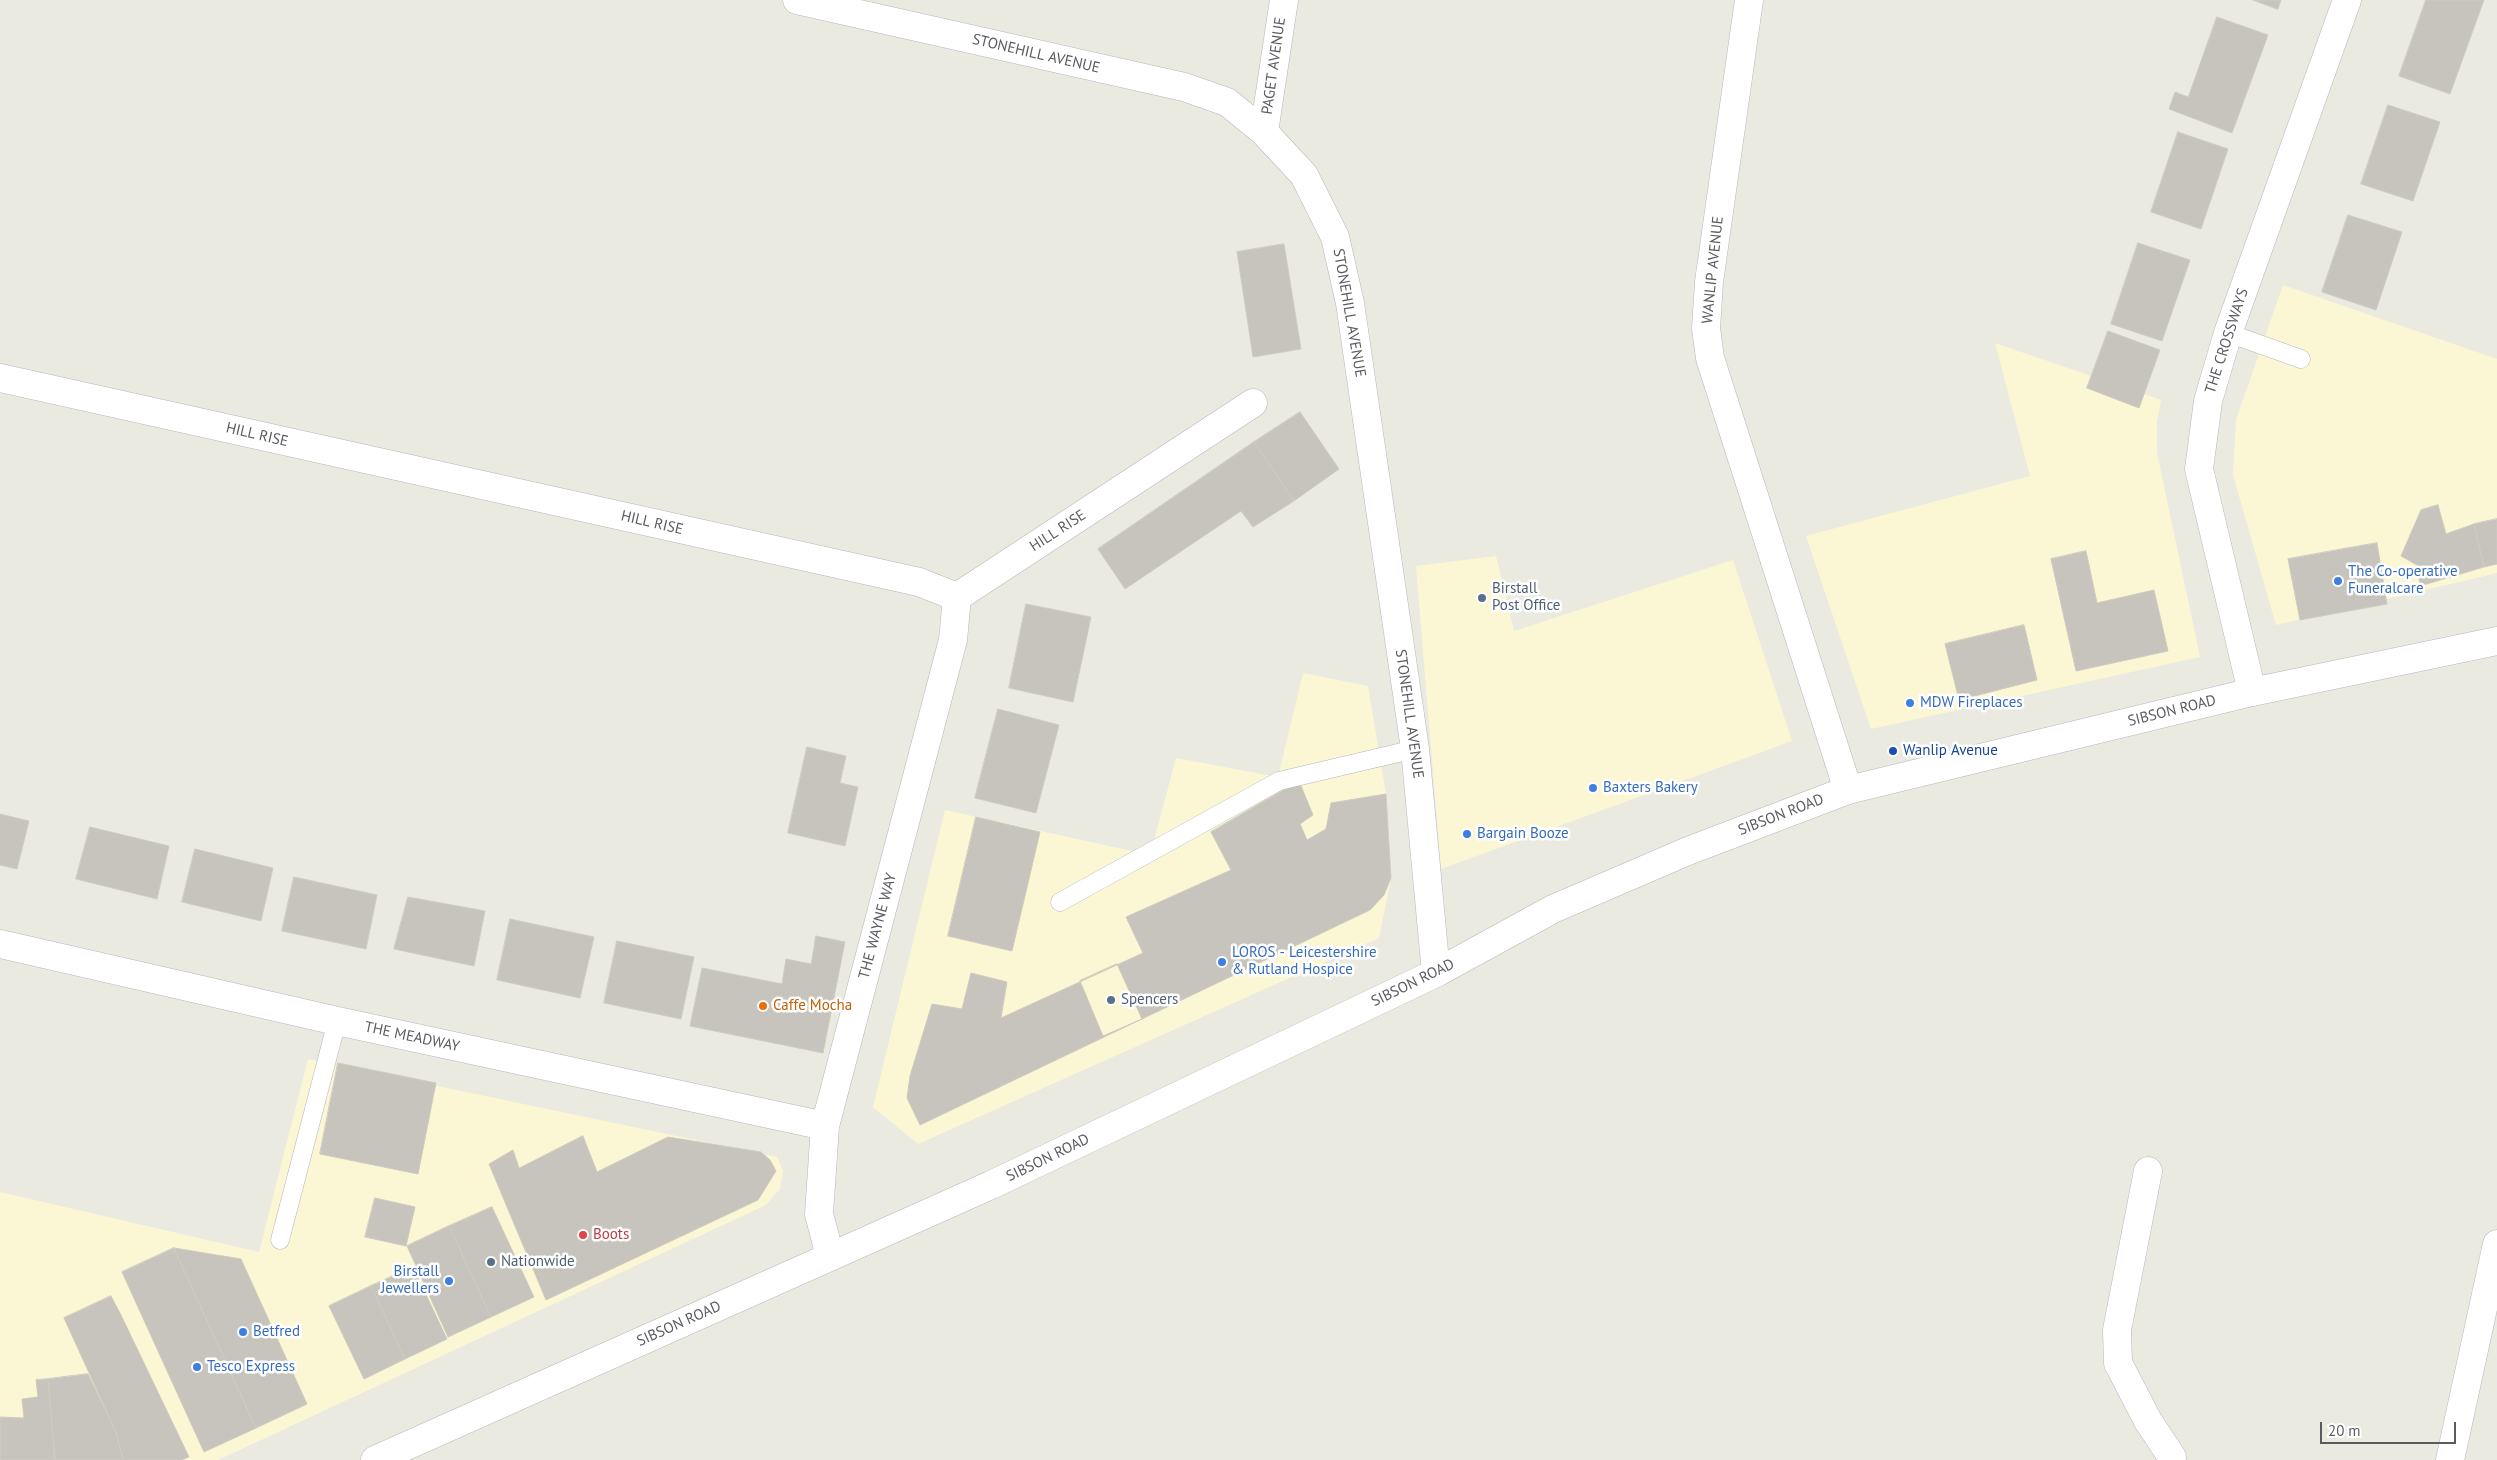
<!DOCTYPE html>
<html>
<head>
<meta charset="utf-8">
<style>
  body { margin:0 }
  #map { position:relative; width:2497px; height:1460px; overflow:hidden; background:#ebeae0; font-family:"PT Sans",sans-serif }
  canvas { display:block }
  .scale { position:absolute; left:2320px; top:1422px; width:136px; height:22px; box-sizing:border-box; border:2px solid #595b60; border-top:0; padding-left:6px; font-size:15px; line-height:18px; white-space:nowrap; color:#595b60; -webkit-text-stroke:4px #fff; paint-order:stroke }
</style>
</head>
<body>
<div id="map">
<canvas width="2497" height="1460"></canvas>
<div class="scale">20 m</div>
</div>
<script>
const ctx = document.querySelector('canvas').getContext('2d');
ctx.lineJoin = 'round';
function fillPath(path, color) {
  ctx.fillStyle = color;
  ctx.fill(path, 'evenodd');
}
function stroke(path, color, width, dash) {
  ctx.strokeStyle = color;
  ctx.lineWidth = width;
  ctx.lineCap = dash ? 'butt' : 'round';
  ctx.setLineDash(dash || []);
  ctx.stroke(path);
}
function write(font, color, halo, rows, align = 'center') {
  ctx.font = font + ' "PT Sans",sans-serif';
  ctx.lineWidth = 5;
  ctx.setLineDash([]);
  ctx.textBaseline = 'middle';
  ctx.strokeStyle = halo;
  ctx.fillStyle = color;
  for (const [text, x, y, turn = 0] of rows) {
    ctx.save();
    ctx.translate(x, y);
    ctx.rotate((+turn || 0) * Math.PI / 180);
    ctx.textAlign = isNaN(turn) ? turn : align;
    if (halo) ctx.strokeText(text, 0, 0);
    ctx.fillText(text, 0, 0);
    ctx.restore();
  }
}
fillPath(new Path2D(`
  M 2283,285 L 2497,359 L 2497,573 L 2276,625 L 2233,475 L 2236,420 Z
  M 1995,343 L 2161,400 L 2157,422 L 2157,453 L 2200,657 L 1871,729 L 1806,536 L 2030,476 Z
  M 1496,556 L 1514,631 L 1733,560 L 1792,741 L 1441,869 L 1416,566 Z
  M 1303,673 L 1368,686 L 1386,794 L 1391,878 L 1379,938 L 918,1144 L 873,1107 L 945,810 L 1150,855 L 1176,758 L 1278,777 Z
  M 308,1059 L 777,1157 L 783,1171 L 780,1189 L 766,1205 L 218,1460 L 0,1460 L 0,1192 L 259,1252 Z`), '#fbf7d5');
const building = new Path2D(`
  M 2253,0 L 2281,0 L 2278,9 Z
  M 2426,0 L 2484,0 L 2450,94 L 2399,76 Z
  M 2217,17 L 2268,35 L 2232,133 L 2169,109 L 2175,92 L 2188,97 Z
  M 2388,105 L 2440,122 L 2413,201 L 2361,184 Z
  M 2178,132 L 2228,149 L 2201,229 L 2151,212 Z
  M 2348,215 L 2402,232 L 2376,310 L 2322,292 Z
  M 2138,243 L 2190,260 L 2162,341 L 2111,324 Z
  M 1284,244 L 1301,349 L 1253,357 L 1237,252 Z
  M 2108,331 L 2160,350 L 2139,408 L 2087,388 Z
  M 1300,412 L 1339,469 L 1294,501 L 1254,442 Z
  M 1254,442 L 1294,501 L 1253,527 L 1241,511 L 1125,589 L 1098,549 Z
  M 2438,505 L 2446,534 L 2474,524 L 2484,567 L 2420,586 L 2417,565 L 2401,556 L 2421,510 Z
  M 2497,519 L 2497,564 L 2484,567 L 2474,524 Z
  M 2377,543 L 2387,604 L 2300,620 L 2288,559 Z
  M 2086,551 L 2097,603 L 2154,590 L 2168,651 L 2076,671 L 2051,559 Z
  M 1026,604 L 1091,617 L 1073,702 L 1009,688 Z
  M 2024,625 L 2037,680 L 1959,700 L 1945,644 Z
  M 998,709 L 1059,725 L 1036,813 L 975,798 Z
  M 807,747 L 846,756 L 840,783 L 858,787 L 845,846 L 788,833 Z
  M 1299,781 L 1313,815 L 1300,824 L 1307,840 L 1326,829 L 1331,803 L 1386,794 L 1391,878 L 1384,895 L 1370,910 L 920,1125 L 907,1098 L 910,1076 L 932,1004 L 962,1009 L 971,973 L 1007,982 L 1001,1018 L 1143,953 L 1126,917 L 1231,870 L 1211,832 Z
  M 0,814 L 29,821 L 17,869 L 0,865 Z
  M 976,817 L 1040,832 L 1012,951 L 948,936 Z
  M 90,827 L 169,846 L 157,899 L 76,879 Z
  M 195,849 L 273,868 L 261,921 L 182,902 Z
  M 294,877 L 377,895 L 366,949 L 282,931 Z
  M 408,897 L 485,911 L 474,966 L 394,949 Z
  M 510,919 L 594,937 L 580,998 L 497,980 Z
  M 816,936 L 845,942 L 823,1053 L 690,1026 L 702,968 L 782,984 L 786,959 L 811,964 Z
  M 617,941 L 694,957 L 681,1019 L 604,1003 Z
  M 1117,964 L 1142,1019 L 1103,1036 L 1080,981 Z
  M 338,1063 L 436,1083 L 418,1174 L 320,1154 Z
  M 583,1136 L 597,1172 L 668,1137 L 761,1152 L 770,1160 L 776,1171 L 758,1200 L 546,1300 L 489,1164 L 513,1150 L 519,1168 Z
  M 375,1198 L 415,1207 L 406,1246 L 365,1237 Z
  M 492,1207 L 534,1297 L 491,1317 L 449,1226 Z
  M 449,1226 L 491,1317 L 448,1337 L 407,1246 Z
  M 174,1248 L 256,1428 L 204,1452 L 122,1272 Z
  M 174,1248 L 241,1259 L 307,1404 L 256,1428 Z
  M 413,1267 L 447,1339 L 405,1359 L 371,1286 Z
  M 371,1286 L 405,1359 L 364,1379 L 329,1306 Z
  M 111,1296 L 121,1315 L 189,1457 L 181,1460 L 123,1460 L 116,1432 L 64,1318 Z
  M 88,1374 L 116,1432 L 123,1460 L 55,1460 L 48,1379 Z
  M 48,1379 L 55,1460 L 0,1460 L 0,1417 L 24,1418 L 22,1399 L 38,1397 L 36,1380 Z`);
fillPath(building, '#c6c4bd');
stroke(building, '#cfccbf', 1);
const service = new Path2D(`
  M 2228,333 L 2301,359
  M 1060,902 L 1279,781 L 1415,749
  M 280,1240 L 337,1021`);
const minor = new Path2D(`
  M 797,0 L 1184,87 L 1227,102 L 1264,132 L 1304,175 L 1335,237 L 1350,303 L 1415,749 L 1436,973
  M 1749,0 L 1709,282 L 1706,328 L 1710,358 L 1848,790
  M 1264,132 L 1284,0
  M 0,378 L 919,582 L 957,597 L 1253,403
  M 2252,692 L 2199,469 L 2208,401 L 2228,333 L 2347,0
  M 0,944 L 337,1021 L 825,1126
  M 2148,1171 L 2117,1330 L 2118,1363 L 2148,1421 L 2172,1457
  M 830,1256 L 819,1214 L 825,1126 L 953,640 L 957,597
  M 2450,1460 L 2497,1244`);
const tertiary = new Path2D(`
  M 375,1460 L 991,1185 L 1436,973 L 1553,909 L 1688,851 L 1848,790 L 2252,692 L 2497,641`);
stroke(service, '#b6b7bc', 19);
stroke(minor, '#b6b7bc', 29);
stroke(tertiary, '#b6b7bc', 29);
stroke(service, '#fff', 18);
stroke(minor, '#fff', 28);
stroke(tertiary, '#fff', 28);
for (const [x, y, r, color] of [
  [2338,581,5,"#3f7fe0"],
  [1482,598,5,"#5c6f8a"],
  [1910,703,5,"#3f7fe0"],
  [1893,751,5,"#1a4fb4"],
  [1593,788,5,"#3f7fe0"],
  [1467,834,5,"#3f7fe0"],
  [1222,962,5,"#3f7fe0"],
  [1111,1000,5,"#5c6f8a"],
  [763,1006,5,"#e8710a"],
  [583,1235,5,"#e0444e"],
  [491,1262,5,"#5c6f8a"],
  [449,1281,5,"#3f7fe0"],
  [243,1332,5,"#3f7fe0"],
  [197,1367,5,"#3f7fe0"]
]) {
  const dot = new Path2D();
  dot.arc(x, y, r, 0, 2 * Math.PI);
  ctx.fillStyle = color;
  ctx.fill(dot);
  stroke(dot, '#fff', 2);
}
write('15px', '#595b60', '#fff', [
  ["STONEHILL AVENUE",1036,54,13],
  ["PAGET AVENUE",1274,66,-82],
  ["WANLIP AVENUE",1713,270,-84],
  ["STONEHILL AVENUE",1349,313,80],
  ["THE CROSSWAYS",2227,341,-72],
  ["HILL RISE",257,435,13],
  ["HILL RISE",652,523,13],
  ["HILL RISE",1058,531,-33],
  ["SIBSON ROAD",2172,711,-14],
  ["STONEHILL AVENUE",1409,714,82],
  ["SIBSON ROAD",1781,815,-21],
  ["THE WAYNE WAY",878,926,-75],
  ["SIBSON ROAD",1413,983,-26],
  ["THE MEADWAY",412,1037,12],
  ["SIBSON ROAD",1048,1158,-26],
  ["SIBSON ROAD",679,1324,-24]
]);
write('15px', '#366cbe', '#fff', [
  ["The Co-operative",2348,572],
  ["Funeralcare",2348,589],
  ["MDW Fireplaces",1920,703],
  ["Baxters Bakery",1603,788],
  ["Bargain Booze",1477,834],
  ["LOROS - Leicestershire",1232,953],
  ["& Rutland Hospice",1232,970],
  ["Birstall",439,1272,"right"],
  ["Jewellers",439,1289,"right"],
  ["Betfred",253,1332],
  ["Tesco Express",207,1367]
], 'left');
write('15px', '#4e5e75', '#fff', [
  ["Birstall",1492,589],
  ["Post Office",1492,606],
  ["Spencers",1121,1000],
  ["Nationwide",501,1262]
], 'left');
write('15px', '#164399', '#fff', [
  ["Wanlip Avenue",1903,751]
], 'left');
write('15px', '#c56008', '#fff', [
  ["Caffe Mocha",773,1006]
], 'left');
write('15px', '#be3a42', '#fff', [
  ["Boots",593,1235]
], 'left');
</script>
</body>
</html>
